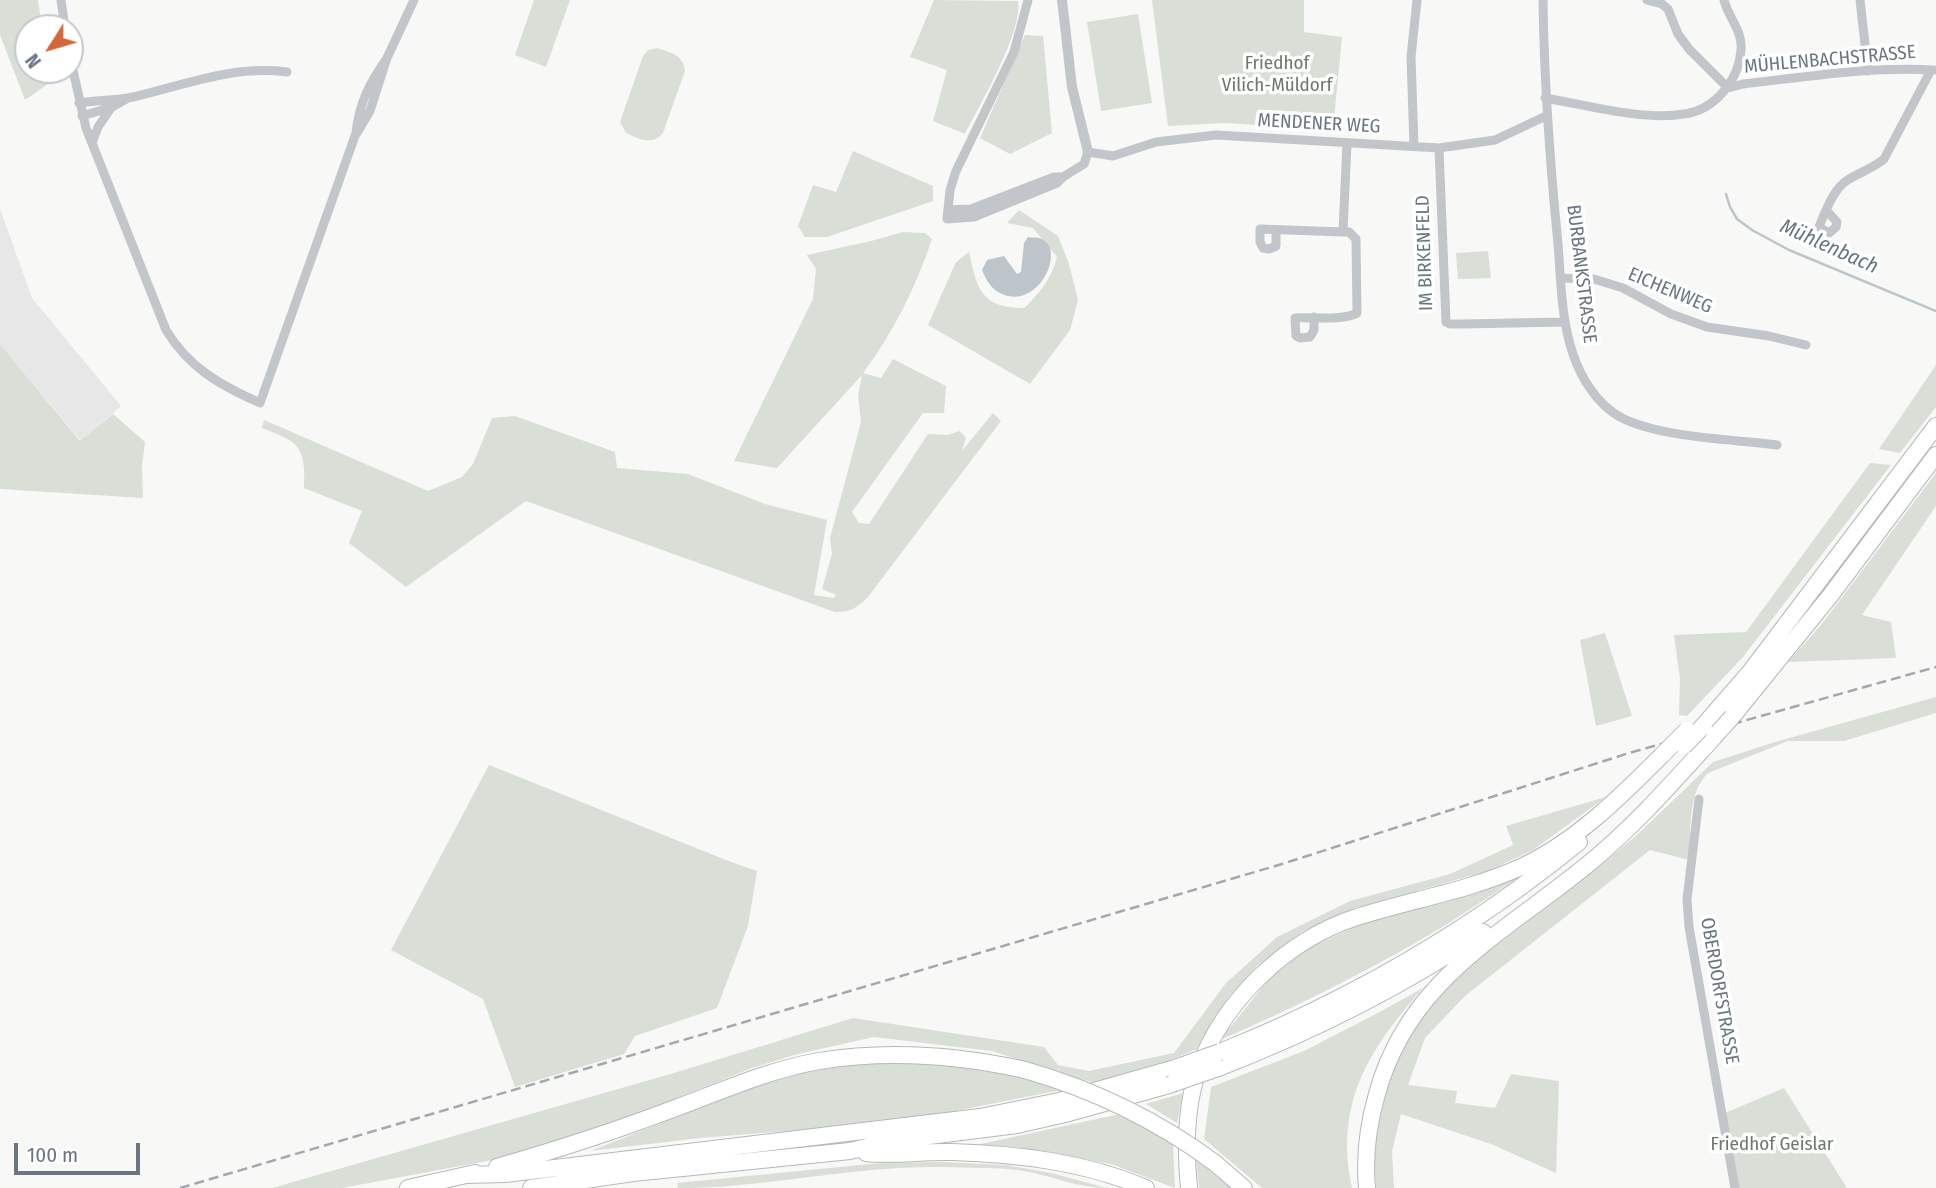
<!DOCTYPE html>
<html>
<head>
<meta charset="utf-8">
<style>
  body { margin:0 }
  #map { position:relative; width:1936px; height:1188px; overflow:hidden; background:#f8f8f6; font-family:"Fira Sans Condensed",sans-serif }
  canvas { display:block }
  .north { position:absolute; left:14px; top:14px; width:70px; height:70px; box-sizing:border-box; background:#fff; border:2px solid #c3c8ce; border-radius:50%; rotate:233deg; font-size:19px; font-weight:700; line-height:28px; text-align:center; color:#6a7684 }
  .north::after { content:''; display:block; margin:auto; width:24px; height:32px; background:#d46739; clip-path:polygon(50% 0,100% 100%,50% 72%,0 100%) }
  .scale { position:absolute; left:14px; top:1143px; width:126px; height:32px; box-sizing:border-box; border:4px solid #6a7684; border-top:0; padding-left:9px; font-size:21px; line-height:24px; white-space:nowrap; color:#6a7684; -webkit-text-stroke:5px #fff; paint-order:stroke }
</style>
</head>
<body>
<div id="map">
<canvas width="1936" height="1188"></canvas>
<div class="north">N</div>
<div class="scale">100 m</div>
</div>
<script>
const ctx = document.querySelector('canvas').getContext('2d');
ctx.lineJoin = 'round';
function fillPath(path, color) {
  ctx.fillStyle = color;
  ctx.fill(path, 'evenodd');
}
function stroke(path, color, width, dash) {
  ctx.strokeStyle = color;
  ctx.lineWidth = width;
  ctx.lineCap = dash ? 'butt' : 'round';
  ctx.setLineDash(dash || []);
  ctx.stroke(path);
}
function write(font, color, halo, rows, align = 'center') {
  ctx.font = font + ' "Fira Sans Condensed",sans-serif';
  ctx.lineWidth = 7;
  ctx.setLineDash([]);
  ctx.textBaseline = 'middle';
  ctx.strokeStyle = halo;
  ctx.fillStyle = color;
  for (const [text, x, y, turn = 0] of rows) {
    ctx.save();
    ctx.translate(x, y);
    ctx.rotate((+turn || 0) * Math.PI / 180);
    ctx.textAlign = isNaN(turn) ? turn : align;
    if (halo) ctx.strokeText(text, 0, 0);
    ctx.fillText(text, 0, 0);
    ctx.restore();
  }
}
fillPath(new Path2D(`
  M 0,209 L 32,298 L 121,406 L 81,441 L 0,344 Z`), '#e6e7e6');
fillPath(new Path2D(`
  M 0,0 L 38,0 L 42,28 L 28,28 L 28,70 L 49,70 L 51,82 L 25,100 L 0,35 Z
  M 534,0 L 570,0 L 546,67 L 515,55 Z
  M 934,0 L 1018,1 C 1023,32 980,104 965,134 L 933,121 L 947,70 L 910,57 Z
  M 1152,0 L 1304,0 L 1304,32 L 1342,37 L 1333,129 L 1223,123 L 1168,126 Z
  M 1138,14 L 1152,103 L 1101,111 L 1087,22 Z
  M 1025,35 L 1043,36 L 1052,133 L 1010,154 L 980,138 Z
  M 657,48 C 670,52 684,55 685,71 L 663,133 C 652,146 639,139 626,133 L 620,122 L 643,56 L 648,50 Z
  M 853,151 L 933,186 L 933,201 L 827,237 L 805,237 L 798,226 L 813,185 L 836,192 Z
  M 1019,210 L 1058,236 L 1069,264 L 1078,300 L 1070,330 L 1030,384 L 928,325 L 956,262 L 969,252 C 977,288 980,308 1024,308 C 1040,293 1051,279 1057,257 L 1033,228 L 1007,223 Z
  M 903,232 L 925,233 L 932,239 C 916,287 893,333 863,373 L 881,378 L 893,359 L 946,386 L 944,413 L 923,413 L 852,512 L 859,523 L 869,524 L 928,434 L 947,435 L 960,431 L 966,438 L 962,451 L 993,413 L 1001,421 L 868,597 C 857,608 851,612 835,612 L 526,501 L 406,587 L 349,543 L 362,511 L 304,488 C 306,446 299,442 262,428 L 264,420 L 428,491 L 462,477 L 473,464 L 492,418 L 515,416 L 615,452 L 617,468 L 688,474 L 765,504 L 827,520 L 814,595 L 834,598 L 836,595 L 822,589 L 832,554 L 830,538 L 861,422 L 858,395 L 862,375 L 777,468 L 734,461 L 813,299 L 816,269 L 807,255 L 871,241 Z
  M 1488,251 L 1491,278 L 1458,279 L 1456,253 Z
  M 0,344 L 80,441 L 113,414 L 145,442 L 142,466 L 143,498 L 0,489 Z
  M 1936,365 L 1936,407 L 1900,453 L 1879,449 Z
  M 1870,463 L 1891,465 L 1743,657 L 1687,716 L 1679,715 L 1680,679 L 1674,635 L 1746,632 Z
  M 1936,473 L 1936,506 L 1862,615 L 1891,622 L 1896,658 L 1788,662 L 1821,625 Z
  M 1605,633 L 1632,716 L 1596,726 L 1580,640 Z
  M 1936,697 L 1936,713 L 1844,741 L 1788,741 L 1708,773 C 1687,793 1691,832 1689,860 L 1650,850 L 1465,996 L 1425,1038 L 1408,1085 L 1457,1091 L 1455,1103 L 1495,1108 L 1511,1074 L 1559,1081 L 1556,1173 L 1491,1144 L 1401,1114 L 1392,1151 L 1394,1188 L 1376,1188 L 1373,1144 L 1378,1116 L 1390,1073 L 1421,1018 L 1465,969 L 1595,870 L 1637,835 L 1713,762 L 1775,742 Z
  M 489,765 L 731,862 L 757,871 L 748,926 L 717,1008 L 635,1036 L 624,1054 L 515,1087 L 483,999 L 391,950 Z
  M 1606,797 L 1533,850 L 1488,871 L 1355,908 L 1301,932 L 1257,966 L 1227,1000 L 1197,1049 L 1138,1073 L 1096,1083 L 1060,1074 L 1058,1068 L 1057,1072 L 992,1051 L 874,1037 L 798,1054 L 752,1068 L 600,1129 L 498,1159 L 342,1188 L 272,1188 L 674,1073 L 853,1018 L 1044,1047 L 1058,1065 L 1089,1071 L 1174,1053 L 1226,983 L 1277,937 L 1350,901 L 1450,874 L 1513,845 L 1506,826 Z
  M 1523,875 C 1491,895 1460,917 1427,936 C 1361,975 1291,1009 1220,1040 L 1269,979 L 1310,947 L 1364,923 L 1487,890 Z
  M 1423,988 C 1369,1050 1334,1102 1352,1188 L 1262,1188 L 1204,1139 L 1211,1087 L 1304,1051 L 1376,1014 Z
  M 883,1061 L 988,1069 L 1066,1089 L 900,1122 L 700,1138 L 590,1151 L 767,1082 L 803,1072 Z
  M 1784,1088 L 1847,1188 L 1739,1188 L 1725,1113 Z
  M 1183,1093 L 1177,1123 L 1146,1104 Z
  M 1120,1114 L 1173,1144 L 1175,1188 L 1111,1164 L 1017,1147 L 976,1145 Z
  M 1196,1159 L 1231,1188 L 1199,1188 Z
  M 942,1162 L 1006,1165 L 1051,1173 L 1107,1188 C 1078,1188 1053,1176 1024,1171 C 999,1167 970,1168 944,1167 C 855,1165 766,1188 678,1188 L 677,1183 L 880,1163 Z`), '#d9ded7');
fillPath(new Path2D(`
  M 1028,237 C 1032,238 1036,237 1039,238 C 1067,246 1042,304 1008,296 C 993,292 988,284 982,270 L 987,260 L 1004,256 L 1017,274 L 1021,272 L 1024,243 Z`), '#bcc5ca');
stroke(new Path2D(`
  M 1726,194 L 1730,207 L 1737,219 L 1752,230 L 1789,250 L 1936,311`), '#bcc5ca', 2.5);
const motorway = new Path2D(`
  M 1732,717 L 1830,596 L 1936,455
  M 1704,725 L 1750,672 L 1936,426
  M 1220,1052 C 1350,1000 1470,931 1579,842
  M 1218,1068 C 1311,1032 1400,988 1483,932
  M 866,1153 C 895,1156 923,1151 952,1152 C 1018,1154 1085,1162 1146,1188
  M 1215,1163 L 1244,1188
  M 497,1167 C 556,1150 615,1131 673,1109 C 722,1091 768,1070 819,1061 C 888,1050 957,1055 1025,1070
  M 467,1175 L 505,1174 L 980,1117 L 1059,1101 L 1172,1069
  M 408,1188 L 475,1173
  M 531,1188 L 633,1173 L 850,1151 L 897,1140 L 1017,1125 L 1065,1114 L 1169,1085
  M 1189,1188 C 1185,1148 1185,1106 1199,1068 C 1224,1000 1286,941 1354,918 C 1410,900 1468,891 1521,867 C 1577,841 1622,795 1665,752
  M 1367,1188 C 1364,1156 1368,1125 1377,1094 C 1408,979 1503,934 1587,865 C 1634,827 1674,781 1714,737`);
stroke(motorway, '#b5b8bb', 18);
stroke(new Path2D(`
  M 61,0 L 65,28
  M 1028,0 L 1014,52 L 956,171 L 950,190 L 947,219 L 974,217 L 1057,183 L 1063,177 L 1084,164 L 1088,152 L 1113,156 L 1156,142 L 1216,135 L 1439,148 L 1495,140 L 1546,116
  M 1543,0 C 1544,82 1550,163 1558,244 C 1561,281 1561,319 1573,354 C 1581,378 1597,404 1620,417 C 1661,438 1730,439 1777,445
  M 1647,0 L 1662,4 L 1668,9 L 1678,34 L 1689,49 L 1728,88
  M 1860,0 L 1868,71
  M 70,57 L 86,128 L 166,330 C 189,368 220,385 260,403 L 356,133 C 359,103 370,82 387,58
  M 1728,88 L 1743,84 C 1806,77 1871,66 1934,70
  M 1545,98 C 1586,105 1644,121 1684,114 C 1715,110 1739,80 1741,50 C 1743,31 1728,17 1724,0
  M 79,103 C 97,100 116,101 133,97 C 185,85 233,65 287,72
  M 82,116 L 112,107 L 128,98
  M 357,133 L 370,111 L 387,58 L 414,0
  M 92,143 L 98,127 L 111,108
  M 1414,146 L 1411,57 L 1417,0
  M 1439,148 L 1446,322 L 1450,324 L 1462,324 L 1565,322
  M 948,210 L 971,209 L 1054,177 L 1063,177
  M 1826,210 L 1837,222 L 1836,227 L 1829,233 L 1819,227 C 1826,210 1833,189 1849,179 C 1861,172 1873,168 1884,159 L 1931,70
  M 1276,230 L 1276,246 L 1269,249 L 1263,248 L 1260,242 L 1260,229 L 1343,232
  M 1561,278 L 1594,279 L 1623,288 L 1671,314 L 1707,327 L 1769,336 L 1806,345
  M 1314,317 L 1314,330 L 1310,337 L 1300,338 L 1296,336 L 1295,318 C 1311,317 1343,321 1357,313 L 1356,239 L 1349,232 L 1343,232 L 1347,143
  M 1699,799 L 1687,899 L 1689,927 L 1735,1188`), '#c2c5c9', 9);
stroke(new Path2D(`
  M 1062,0 L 1072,87 L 1088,152`), '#c2c5c9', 10);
stroke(motorway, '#fff', 16);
stroke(new Path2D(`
  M 180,1188 L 1282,864 L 1629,753 L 1936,667`), '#a4a8ae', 2.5, [10, 5]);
const motorwayBridge = new Path2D(`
  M 1714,737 L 1732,717
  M 1684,746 L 1704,725
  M 1665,752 L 1687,730
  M 1172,1069 L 1220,1052
  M 1025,1070 C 1095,1090 1157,1120 1215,1163
  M 1169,1085 L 1218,1068`);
stroke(motorwayBridge, '#b5b8bb', 18, []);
stroke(motorwayBridge, '#fff', 16);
write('19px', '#6a7684', '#fff', [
  ["MÜHLENBACHSTRASSE",1830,60,-5],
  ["MENDENER WEG",1319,124,3],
  ["IM BIRKENFELD",1425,253,-92],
  ["BURBANKSTRASSE",1581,274,83],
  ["EICHENWEG",1670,291,23],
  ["OBERDORFSTRASSE",1719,991,80]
]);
write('19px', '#6b7b68', '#fff', [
  ["Friedhof",1277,64],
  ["Vilich-Müldorf",1277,86],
  ["Friedhof Geislar",1772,1145]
]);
write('italic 21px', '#65777f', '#fff', [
  ["Mühlenbach",1829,247,24]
]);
</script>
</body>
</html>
